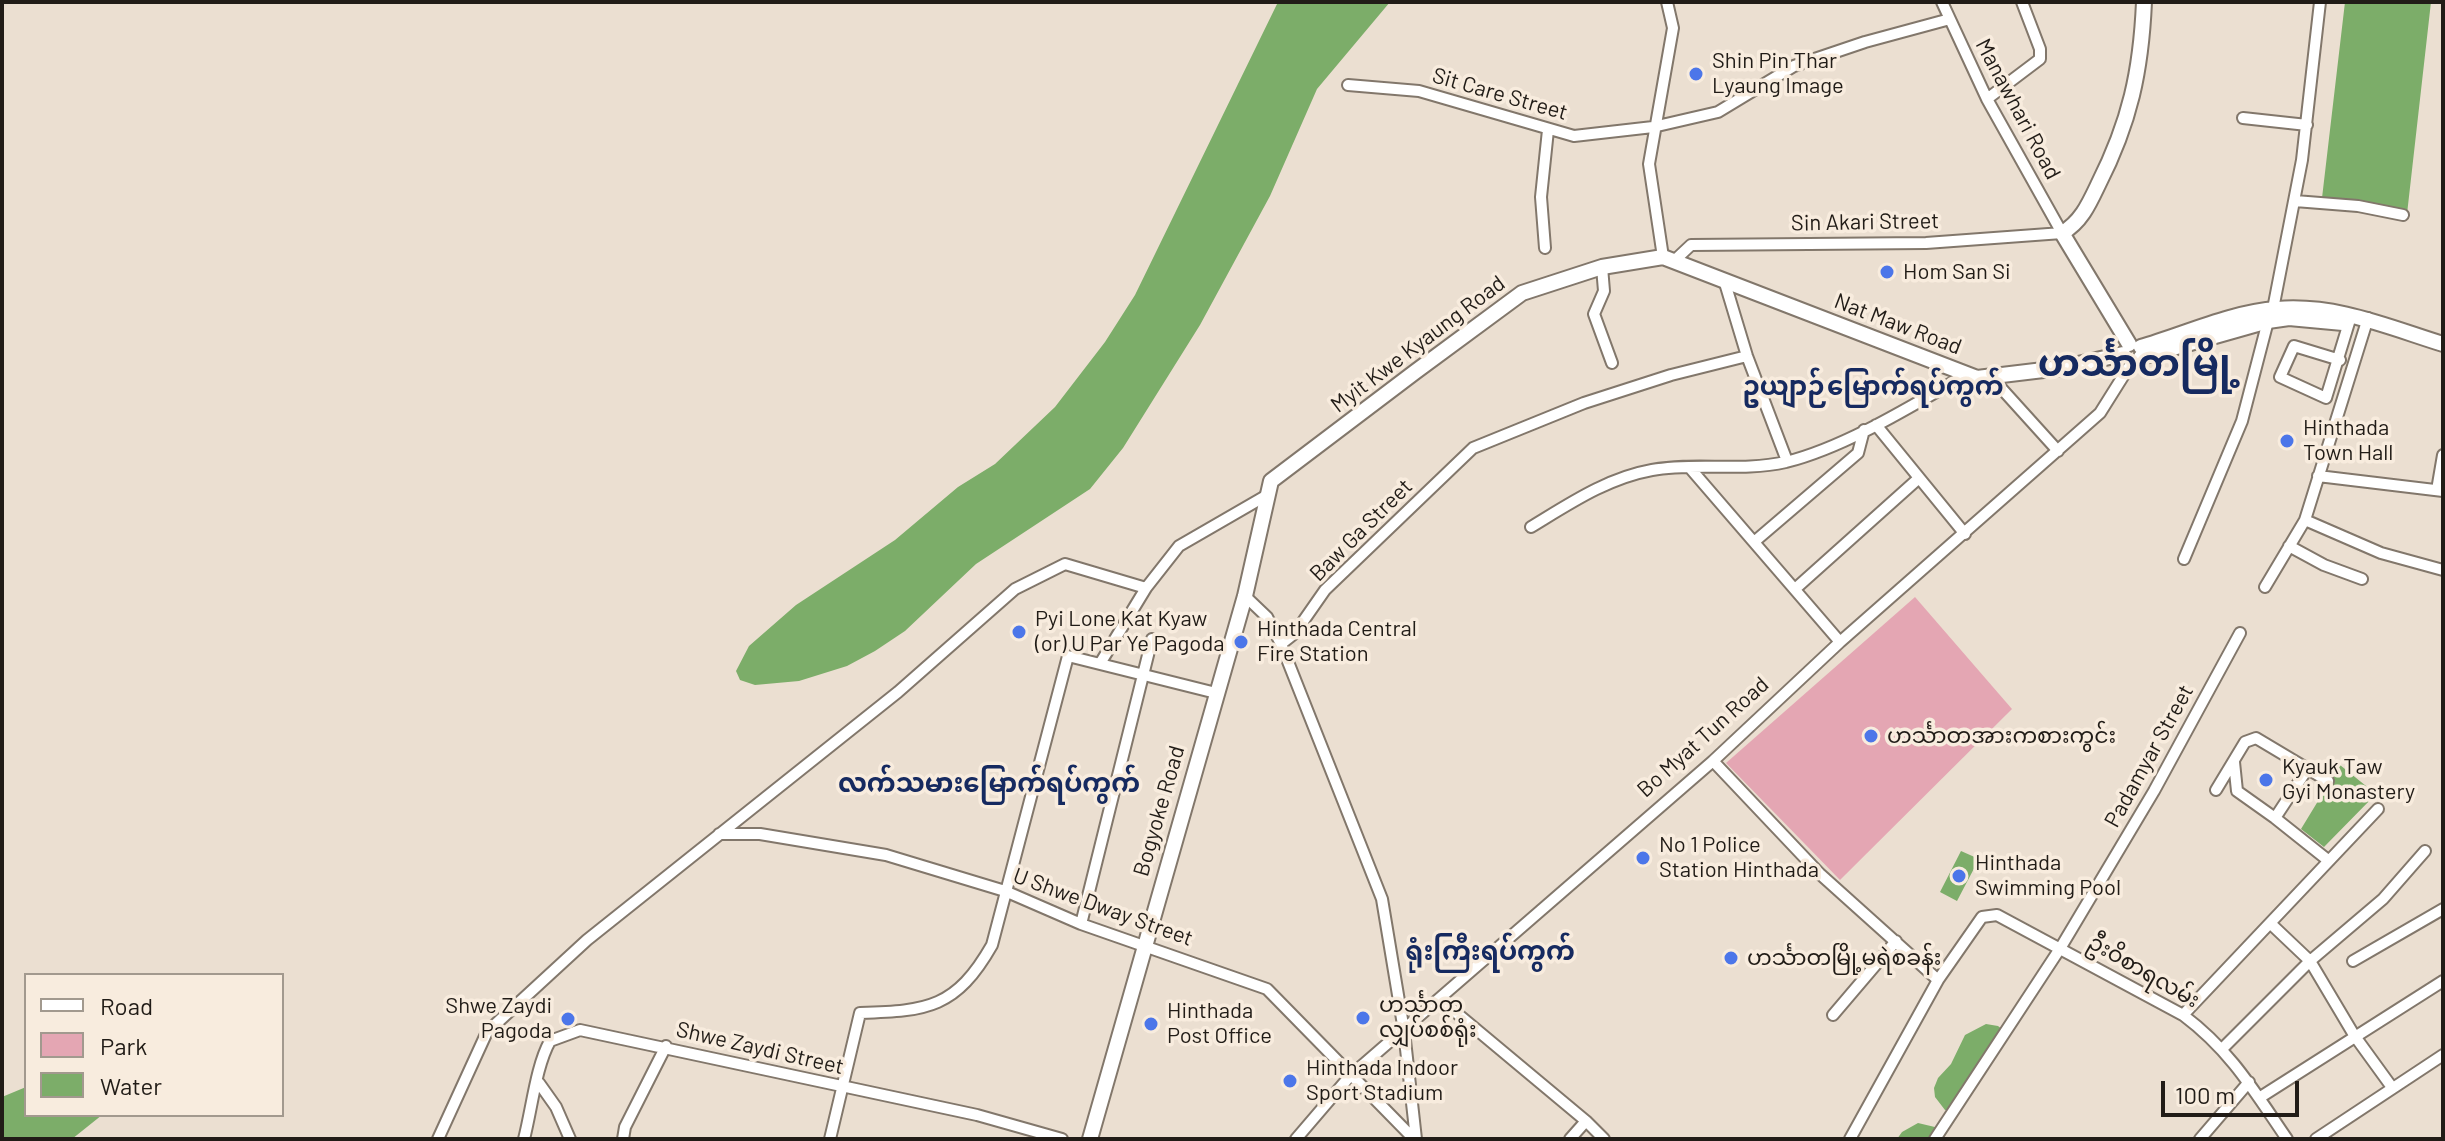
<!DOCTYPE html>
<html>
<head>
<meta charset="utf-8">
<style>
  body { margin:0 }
  #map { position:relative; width:2445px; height:1141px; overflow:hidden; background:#ebdfd1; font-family:Barlow,sans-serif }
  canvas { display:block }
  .frame { position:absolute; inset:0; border:4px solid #211c17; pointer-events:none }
  .legend { position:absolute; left:24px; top:973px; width:260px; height:144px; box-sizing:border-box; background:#f8ecde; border:2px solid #a2998e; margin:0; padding:10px 14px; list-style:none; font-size:24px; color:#211c17 }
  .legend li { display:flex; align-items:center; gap:16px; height:40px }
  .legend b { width:40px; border:2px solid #a2998e }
  .scale { position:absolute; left:2161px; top:1081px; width:138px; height:36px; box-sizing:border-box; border:4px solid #211c17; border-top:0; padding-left:10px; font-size:24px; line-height:28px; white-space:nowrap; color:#211c17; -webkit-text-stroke:6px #f8ecde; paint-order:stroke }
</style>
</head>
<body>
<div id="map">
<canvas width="2445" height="1141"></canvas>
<div class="frame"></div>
<ul class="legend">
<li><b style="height:10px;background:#fff"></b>Road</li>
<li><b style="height:22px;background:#e4a6b3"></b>Park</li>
<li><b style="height:22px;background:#7cad69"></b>Water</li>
</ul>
<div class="scale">100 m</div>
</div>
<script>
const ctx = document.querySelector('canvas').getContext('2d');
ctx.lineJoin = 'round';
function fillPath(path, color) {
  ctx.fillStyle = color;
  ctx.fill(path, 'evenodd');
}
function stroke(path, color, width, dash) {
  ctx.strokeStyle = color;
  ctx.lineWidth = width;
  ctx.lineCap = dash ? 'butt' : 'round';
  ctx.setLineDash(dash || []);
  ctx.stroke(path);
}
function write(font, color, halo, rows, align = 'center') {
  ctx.font = font + ' Barlow,"Noto Sans Myanmar",sans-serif';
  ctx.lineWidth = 7;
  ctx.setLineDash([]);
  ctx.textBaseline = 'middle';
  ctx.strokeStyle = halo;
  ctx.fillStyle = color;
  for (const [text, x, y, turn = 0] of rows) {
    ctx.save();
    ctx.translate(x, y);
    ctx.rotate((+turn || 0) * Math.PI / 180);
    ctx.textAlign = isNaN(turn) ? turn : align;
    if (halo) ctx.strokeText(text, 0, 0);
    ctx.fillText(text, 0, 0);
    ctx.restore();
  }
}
fillPath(new Path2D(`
  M 1915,597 L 2012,709 L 1840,880 L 1726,763 Z`), '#e4a6b3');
fillPath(new Path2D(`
  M 1278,2 L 1390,2 L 1317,89 L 1270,196 L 1200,325 L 1123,448 L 1090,489 L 976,564 L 905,631 L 875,651 L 847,666 L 799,681 L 755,685 L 740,680 L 736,671 L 749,646 L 796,605 L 895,540 L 958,487 L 995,464 L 1055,407 L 1105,342 L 1135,295 Z
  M 2345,2 L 2431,2 L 2407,214 L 2322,198 Z
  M 2340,765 L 2376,794 L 2324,847 L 2301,829 Z
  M 1961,851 L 1979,859 L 1957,901 L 1940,892 Z
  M 1986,1024 L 1998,1026 L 2009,1035 L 1963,1105 L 1958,1111 L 1945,1110 L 1935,1097 L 1934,1088 L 1938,1078 L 1951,1064 L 1965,1035 Z
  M 26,1087 L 26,1115 L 102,1115 L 72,1139 L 2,1139 L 2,1097 Z
  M 1918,1123 L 1939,1128 L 1939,1139 L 1897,1139 L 1902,1132 Z`), '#7cad69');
const minor = new Path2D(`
  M 1348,85 L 1419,91 L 1574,136 L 1653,127 L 1718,112 L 1794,66 L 1865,42 L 1950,19
  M 1987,99 L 2040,59 L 2040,49 L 2022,2
  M 2243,118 L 2307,125
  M 2295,201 L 2358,206 L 2403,215
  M 1545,248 L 1541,197 L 1548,130
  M 1663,257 L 1649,164 L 1673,28 L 1667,2
  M 1674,261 L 1691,245 L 1926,243 L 2062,233 L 1987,99 L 1942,2
  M 1602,267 L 1604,291 L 1594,314 L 1612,363
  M 1725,283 L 1747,356 L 1787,461
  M 2273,309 L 2302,160 L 2320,2
  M 2340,360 L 2294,346 L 2280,377 L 2326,398 L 2351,316
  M 1992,378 L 2058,451
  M 1876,425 L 1965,534
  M 1690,468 L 1840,642
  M 2318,476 L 2443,491
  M 2437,490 L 2443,455
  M 2305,520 L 2381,553 L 2443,570
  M 1531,527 C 1569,504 1607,478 1652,470 C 1696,462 1740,472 1786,462 C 1846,447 1913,405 1967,374
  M 1754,542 L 1858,453 L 1864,430
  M 2289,546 L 2324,565 L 2362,579
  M 2184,559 L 2242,421 L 2268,321
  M 2265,587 L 2305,520 L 2368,318
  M 1795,589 L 1919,478
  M 1245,596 L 1267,617 L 1281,644 L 1382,899 L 1404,1031 L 1416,1139
  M 1281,644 L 1295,633 L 1325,590 L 1473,448 L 1584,403 L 1671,375 L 1747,356
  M 1101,662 L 1146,588 L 1179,546 L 1269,494
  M 1713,761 L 1820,874 L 1938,980 L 1982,917 L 1997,915 L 2183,1015 C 2231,1051 2254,1091 2287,1139
  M 2234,762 L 2237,791 L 2275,818 L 2308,768
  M 2216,790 L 2245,742 L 2256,738 L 2328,781
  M 2275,818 L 2329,861
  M 719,834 L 760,834 L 886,855 L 1005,891 L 1081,924 L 1267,989 L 1414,1139
  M 1081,924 L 1152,639
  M 2271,924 L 2310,961 L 2354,1035 L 2391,1086
  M 2353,961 L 2443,909
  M 1441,1000 L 1586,1121 L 1570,1139
  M 1833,1015 L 1896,941
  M 2183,1015 L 2378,809
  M 2223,1048 L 2310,961 L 2383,899 L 2425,851
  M 539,1083 L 556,1107 L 570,1139
  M 2259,1098 L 2443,981
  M 1586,1121 L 1604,1139
  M 438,1139 L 487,1032 L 587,940 L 898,692 L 1015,589 L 1065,564 L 1146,588
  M 524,1139 C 532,1108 536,1066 550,1041 L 580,1030 L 977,1115 L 1062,1139
  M 623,1139 L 625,1127 L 666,1046
  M 830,1139 L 860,1013 C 928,1011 956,1008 992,945 L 1068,656 L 1216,693
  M 1296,1139 L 1350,1076 L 1713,761 L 1840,642 L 2100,413 L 2132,362
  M 1850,1139 L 1938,980
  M 1935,1139 L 2061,947 L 2154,791 L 2240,633
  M 2200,1139 L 2249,1082
  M 2316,1139 L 2443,1055`);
const major = new Path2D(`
  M 2129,344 L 2062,233 C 2081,222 2089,204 2098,185 C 2130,122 2141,71 2144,2
  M 2141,347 C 2185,334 2232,312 2277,309 C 2336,304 2388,327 2443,344
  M 2141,357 L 2268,321 L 2289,318 L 2343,323
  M 1090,1139 L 1245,596 L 1271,481 L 1415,372 L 1522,293 L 1602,267 L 1663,257 L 1977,378 L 2060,368 L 2123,354`);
stroke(minor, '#82776b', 14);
stroke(major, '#82776b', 18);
stroke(minor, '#fff', 10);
stroke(major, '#fff', 14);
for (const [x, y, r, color] of [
  [1696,74,8,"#4c76e9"],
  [1887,272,8,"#4c76e9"],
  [2287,441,8,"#4c76e9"],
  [1019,632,8,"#4c76e9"],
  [1241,642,8,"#4c76e9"],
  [1871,736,8,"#4c76e9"],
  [2266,780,8,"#4c76e9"],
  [1643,858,8,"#4c76e9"],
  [1959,876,8,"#4c76e9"],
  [1731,958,8,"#4c76e9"],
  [1363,1018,8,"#4c76e9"],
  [568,1019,8,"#4c76e9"],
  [1151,1024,8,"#4c76e9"],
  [1290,1081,8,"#4c76e9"]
]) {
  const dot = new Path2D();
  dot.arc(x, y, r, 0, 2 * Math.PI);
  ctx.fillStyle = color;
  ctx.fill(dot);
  stroke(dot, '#f8ecde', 3);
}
write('22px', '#211c17', '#f8ecde', [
  ["Shin Pin Thar",1712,61],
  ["Lyaung Image",1712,86],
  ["Hom San Si",1903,272],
  ["Hinthada",2303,428],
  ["Town Hall",2303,453],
  ["Pyi Lone Kat Kyaw",1035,619],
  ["(or) U Par Ye Pagoda",1035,644],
  ["Hinthada Central",1257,629],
  ["Fire Station",1257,654],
  ["ဟင်္သာတအားကစားကွင်း",1887,736],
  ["Kyauk Taw",2282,767],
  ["Gyi Monastery",2282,792],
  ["No 1 Police",1659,845],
  ["Station Hinthada",1659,870],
  ["Hinthada",1975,863],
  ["Swimming Pool",1975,888],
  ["ဟင်္သာတမြို့မရဲစခန်း",1747,958],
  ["ဟင်္သာတ",1379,1005],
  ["လျှပ်စစ်ရုံး",1379,1030],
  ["Shwe Zaydi",552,1006,"right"],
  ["Pagoda",552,1031,"right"],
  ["Hinthada",1167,1011],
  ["Post Office",1167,1036],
  ["Hinthada Indoor",1306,1068],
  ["Sport Stadium",1306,1093]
], 'left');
write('22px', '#211c17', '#f8ecde', [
  ["Sit Care Street",1500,94,16],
  ["Manawhari Road",2018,109,62],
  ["Sin Akari Street",1865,222,-1],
  ["Nat Maw Road",1898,324,21],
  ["Myit Kwe Kyaung Road",1418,344,-37],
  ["Baw Ga Street",1361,530,-45],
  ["Bo Myat Tun Road",1703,737,-42],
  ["Padamyar Street",2149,756,-61],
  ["Bogyoke Road",1159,811,-74],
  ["U Shwe Dway Street",1103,907,20],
  ["ဦးဝိစာရလမ်း",2144,971,30],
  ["Shwe Zaydi Street",760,1048,13]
]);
write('bold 26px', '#162a60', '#f8ecde', [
  ["ဥယျာဉ်မြောက်ရပ်ကွက်",1873,386],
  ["လက်သမားမြောက်ရပ်ကွက်",989,783],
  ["ရုံးကြီးရပ်ကွက်",1490,951]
]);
write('bold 38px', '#162a60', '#f8ecde', [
  ["ဟင်္သာတမြို့",2139,363]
]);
</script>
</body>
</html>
